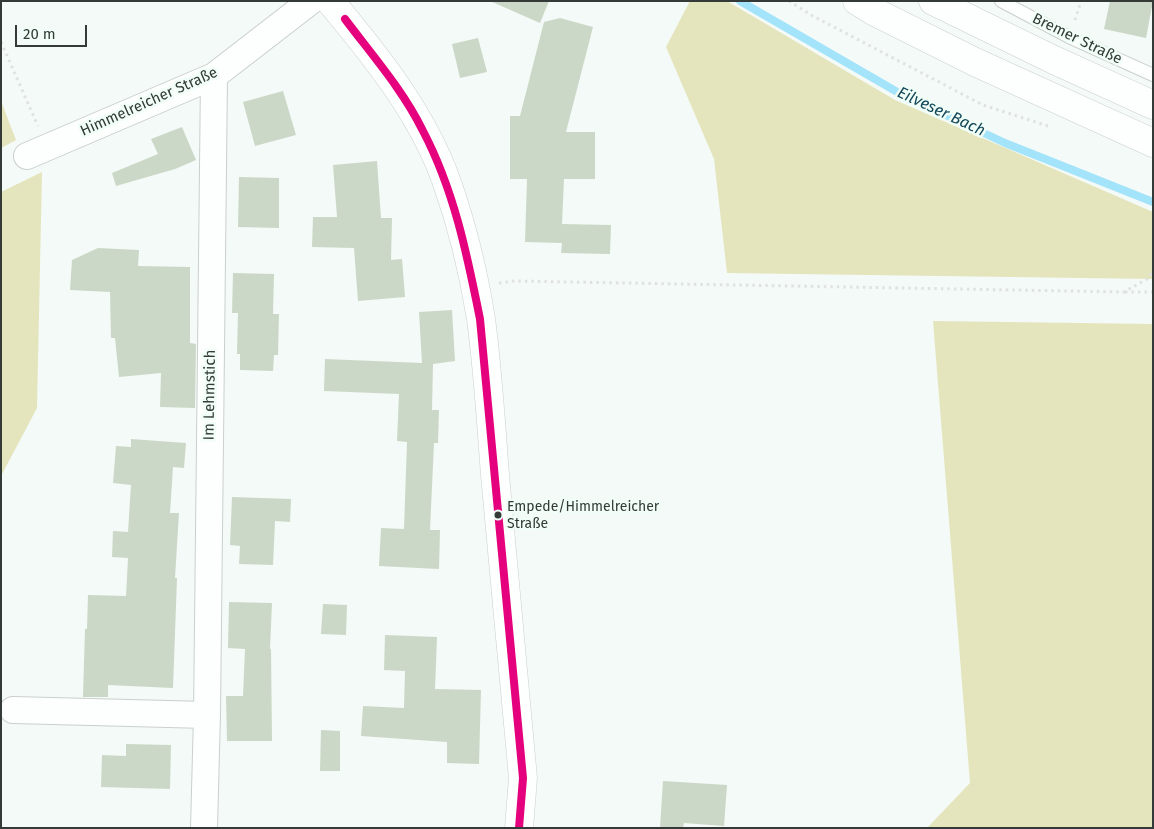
<!DOCTYPE html>
<html>
<head>
<meta charset="utf-8">
<style>
  body { margin:0 }
  #map { position:relative; width:1154px; height:829px; overflow:hidden; background:#f4faf7; font-family:"Fira Sans",sans-serif }
  canvas { display:block }
  .frame { position:absolute; inset:0; border:2px solid #333a37; pointer-events:none }
  .scale { position:absolute; left:15px; top:25px; width:72px; height:22px; box-sizing:border-box; border:2px solid #333a37; border-top:0; padding-left:6px; font-size:15px; line-height:18px; white-space:nowrap; color:#333a37; -webkit-text-stroke:4px #f0fef7; paint-order:stroke }
</style>
</head>
<body>
<div id="map">
<canvas width="1154" height="829"></canvas>
<div class="frame"></div>
<div class="scale">20 m</div>
</div>
<script>
const ctx = document.querySelector('canvas').getContext('2d');
ctx.lineJoin = 'round';
function fillPath(path, color) {
  ctx.fillStyle = color;
  ctx.fill(path, 'evenodd');
}
function stroke(path, color, width, dash) {
  ctx.strokeStyle = color;
  ctx.lineWidth = width;
  ctx.lineCap = dash ? 'butt' : 'round';
  ctx.setLineDash(dash || []);
  ctx.stroke(path);
}
function write(font, color, halo, rows, align = 'center') {
  ctx.font = font + ' "Fira Sans",sans-serif';
  ctx.lineWidth = 5;
  ctx.setLineDash([]);
  ctx.textBaseline = 'middle';
  ctx.strokeStyle = halo;
  ctx.fillStyle = color;
  for (const [text, x, y, turn = 0] of rows) {
    ctx.save();
    ctx.translate(x, y);
    ctx.rotate((+turn || 0) * Math.PI / 180);
    ctx.textAlign = isNaN(turn) ? turn : align;
    if (halo) ctx.strokeText(text, 0, 0);
    ctx.fillText(text, 0, 0);
    ctx.restore();
  }
}
fillPath(new Path2D(`
  M 690,1 L 727,1 L 895,100 L 1153,212 L 1153,279 L 727,273 L 714,159 L 666,47 Z
  M 1,101 L 16,140 L 1,148 Z
  M 42,172 L 37,408 L 1,476 L 1,192 Z
  M 933,321 L 1153,324 L 1153,828 L 927,828 L 970,783 Z`), '#e4e5bc');
stroke(new Path2D(`
  M 740,1 L 899,93 L 1005,143 L 1153,202`), '#a4e4fb', 8);
fillPath(new Path2D(`
  M 490,1 L 549,1 L 540,23 Z
  M 1110,1 L 1153,1 L 1146,38 L 1104,29 Z
  M 560,18 L 593,27 L 566,132 L 595,132 L 595,179 L 564,179 L 562,224 L 611,225 L 610,254 L 561,253 L 562,243 L 525,242 L 527,179 L 510,179 L 510,116 L 520,116 L 544,22 Z
  M 478,38 L 487,72 L 460,78 L 452,44 Z
  M 283,91 L 296,135 L 255,146 L 243,102 Z
  M 182,127 L 196,160 L 175,169 L 116,186 L 112,173 L 158,154 L 151,139 Z
  M 377,161 L 381,218 L 392,218 L 391,260 L 402,259 L 405,297 L 358,301 L 354,248 L 312,247 L 313,217 L 337,217 L 333,165 Z
  M 239,177 L 279,178 L 279,228 L 238,227 Z
  M 98,248 L 139,250 L 138,266 L 190,267 L 190,343 L 196,344 L 195,408 L 160,407 L 161,373 L 119,377 L 115,338 L 111,338 L 110,292 L 70,290 L 72,260 Z
  M 233,273 L 274,274 L 273,314 L 279,314 L 278,355 L 274,355 L 273,371 L 240,370 L 240,354 L 237,354 L 238,313 L 232,313 Z
  M 452,310 L 455,361 L 433,364 L 432,410 L 439,410 L 438,443 L 434,443 L 430,530 L 440,530 L 439,569 L 379,566 L 381,528 L 404,529 L 407,442 L 397,441 L 399,394 L 324,391 L 325,359 L 422,363 L 419,312 Z
  M 131,439 L 186,443 L 184,468 L 173,467 L 170,513 L 179,513 L 175,578 L 177,578 L 173,688 L 108,685 L 108,697 L 83,697 L 85,629 L 87,629 L 88,595 L 126,596 L 128,558 L 112,557 L 113,531 L 128,532 L 131,485 L 113,483 L 116,446 L 131,447 Z
  M 232,497 L 291,499 L 290,522 L 275,521 L 273,565 L 239,564 L 240,546 L 230,545 Z
  M 229,602 L 272,603 L 270,649 L 271,649 L 272,741 L 227,741 L 226,696 L 243,696 L 245,649 L 228,648 Z
  M 323,604 L 347,605 L 346,635 L 321,634 Z
  M 385,635 L 437,637 L 435,689 L 481,690 L 479,764 L 447,763 L 447,742 L 361,736 L 363,706 L 404,708 L 405,671 L 384,670 Z
  M 321,730 L 340,731 L 340,771 L 320,771 Z
  M 126,744 L 171,745 L 170,789 L 101,787 L 102,755 L 126,756 Z
  M 663,781 L 727,785 L 724,826 L 684,823 L 683,828 L 660,828 Z`), '#cbd8c7');
const lane = new Path2D(`
  M 1001,1 L 1069,37 L 1153,75`);
const street = new Path2D(`
  M 27,156 L 214,76 L 311,1
  M 13,710 L 207,715
  M 204,828 L 207,715 L 214,76`);
const secondary = new Path2D(`
  M 330,1 C 375,55 422,113 446,180 C 461,222 474,275 481,319 C 488,371 491,423 495,475 C 505,576 514,677 523,778 L 519,828`);
const highway = new Path2D(`
  M 857,1 L 873,11 L 975,62 L 1153,143
  M 933,1 L 1054,60 L 1153,105`);
stroke(lane, '#cad0cd', 14);
stroke(street, '#cad0cd', 28);
stroke(secondary, '#cad0cd', 29);
stroke(highway, '#cad0cd', 29);
stroke(new Path2D(`
  M 789,1 L 811,15 L 983,105 L 1051,127
  M 1075,20 L 1081,1
  M 1,42 L 38,126
  M 499,283 L 514,281 L 1124,292 L 1147,279 L 1153,272
  M 1125,292 L 1153,292`), '#e0e2e1', 3, [2.5, 4]);
stroke(lane, '#fdfefe', 12);
stroke(street, '#fdfefe', 26);
stroke(secondary, '#fdfefe', 28);
stroke(highway, '#fdfefe', 28);
stroke(new Path2D(`
  M 345,19 C 372,55 403,90 423,131 C 454,190 467,254 480,319 L 523,778 L 519,828`), '#e5007d', 8);
for (const [x, y, r, color] of [
  [498,515,4.5,"#333a37"]
]) {
  const dot = new Path2D();
  dot.arc(x, y, r, 0, 2 * Math.PI);
  ctx.fillStyle = color;
  ctx.fill(dot);
  stroke(dot, '#f0fef7', 2);
}
write('14px', '#333a37', '#f0fef7', [
  ["Empede/Himmelreicher",507,507],
  ["Straße",507,524]
], 'left');
write('15px', '#333a37', '#f0fef7', [
  ["Bremer Straße",1077,39,26],
  ["Himmelreicher Straße",149,102,-24],
  ["Im Lehmstich",210,395,-89]
]);
write('italic 16px', '#134759', '#f0fef7', [
  ["Eilveser Bach",941,112,25]
]);
</script>
</body>
</html>
